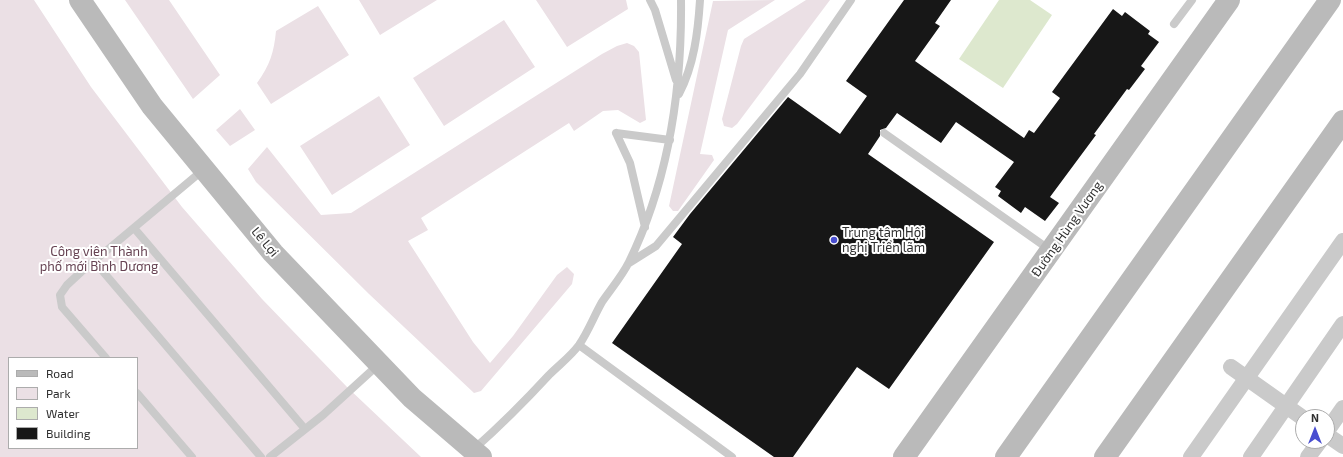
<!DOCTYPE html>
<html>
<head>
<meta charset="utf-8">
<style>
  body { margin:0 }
  #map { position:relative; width:1343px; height:457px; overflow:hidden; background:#fff; font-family:"Exo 2",sans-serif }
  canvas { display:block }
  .legend { position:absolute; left:8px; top:357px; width:130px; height:92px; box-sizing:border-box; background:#fff; border:1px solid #acacac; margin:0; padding:5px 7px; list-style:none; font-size:12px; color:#303030 }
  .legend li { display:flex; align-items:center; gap:8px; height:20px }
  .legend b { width:20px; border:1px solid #acacac }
  .north { position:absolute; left:1295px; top:409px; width:40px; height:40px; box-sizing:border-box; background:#fff; border:1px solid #acacac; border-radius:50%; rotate:0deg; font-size:11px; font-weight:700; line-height:16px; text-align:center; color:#303030 }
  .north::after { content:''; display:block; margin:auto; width:14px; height:18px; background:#494ed0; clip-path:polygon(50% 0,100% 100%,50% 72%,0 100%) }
</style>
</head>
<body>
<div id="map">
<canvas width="1343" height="457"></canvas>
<ul class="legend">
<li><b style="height:5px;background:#bababa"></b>Road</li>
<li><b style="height:11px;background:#ebe0e5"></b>Park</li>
<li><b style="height:11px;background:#dde8ce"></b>Water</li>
<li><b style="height:11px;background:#171717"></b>Building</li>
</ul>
<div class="north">N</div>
</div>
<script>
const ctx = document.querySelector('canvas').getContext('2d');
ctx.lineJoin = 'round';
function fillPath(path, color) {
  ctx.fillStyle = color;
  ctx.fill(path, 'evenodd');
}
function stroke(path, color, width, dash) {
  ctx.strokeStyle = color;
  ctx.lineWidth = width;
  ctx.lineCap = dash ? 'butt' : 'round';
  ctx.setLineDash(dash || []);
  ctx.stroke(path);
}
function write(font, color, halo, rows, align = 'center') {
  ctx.font = font + ' "Exo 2",sans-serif';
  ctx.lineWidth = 4;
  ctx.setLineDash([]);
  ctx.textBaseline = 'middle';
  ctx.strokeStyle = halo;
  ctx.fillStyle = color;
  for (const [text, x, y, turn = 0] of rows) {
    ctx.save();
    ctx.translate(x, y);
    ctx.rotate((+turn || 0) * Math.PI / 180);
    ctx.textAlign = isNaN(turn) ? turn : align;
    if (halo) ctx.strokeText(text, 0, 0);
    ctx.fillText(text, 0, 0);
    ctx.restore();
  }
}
fillPath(new Path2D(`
  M 0,0 L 34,0 L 91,87 L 182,207 L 262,299 L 347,387 L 421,457 L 0,457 ZM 9,358 L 137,358 L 137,448 L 9,448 Z
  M 125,0 L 169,0 L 220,75 L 193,99 Z
  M 359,0 L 437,0 L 380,35 Z
  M 536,0 L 626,0 L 628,9 L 567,47 Z
  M 775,0 L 728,30 L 700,154 L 712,155 L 714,160 L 678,211 L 673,211 L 669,206 L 713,1 Z
  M 806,0 L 830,0 L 737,124 L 732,128 L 724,126 L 722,119 L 741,46 L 744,39 Z
  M 318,6 L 349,55 L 271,104 L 257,83 C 270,65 274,52 276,31 Z
  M 504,20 L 535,67 L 444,126 L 413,78 Z
  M 627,43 L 634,46 L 639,52 L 646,120 L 640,123 L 618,110 L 603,111 L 574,131 L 569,123 L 421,218 L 428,230 L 408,241 L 473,342 L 490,363 L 513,336 L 557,275 L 567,267 L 574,274 L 572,284 L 481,391 L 474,393 L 369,294 L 256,182 L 248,169 L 267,147 L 321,215 L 351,213 L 602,54 L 617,46 Z
  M 379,96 L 410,145 L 332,195 L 300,146 Z
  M 240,109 L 255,130 L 230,146 L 216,130 Z`), '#ebe0e5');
fillPath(new Path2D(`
  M 999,0 L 1030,0 L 1052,15 L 1003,88 L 959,59 Z`), '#dde8ce');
fillPath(new Path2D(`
  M 904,0 L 951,0 L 935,23 L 940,26 L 915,61 L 1024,138 L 1029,130 L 1034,133 L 1060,98 L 1052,92 L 1113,9 L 1122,16 L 1125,12 L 1150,31 L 1148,34 L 1159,42 L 1141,66 L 1145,69 L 1129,90 L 1127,89 L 1094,134 L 1096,135 L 1050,197 L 1059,203 L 1045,221 L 1025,207 L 1021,213 L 998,196 L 1001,191 L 995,187 L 1014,162 L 956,122 L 941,143 L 897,113 L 886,128 L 880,130 L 880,136 L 868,154 L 994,242 L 889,389 L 857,367 L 793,457 L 774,457 L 612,343 L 682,244 L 673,237 L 690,214 L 788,97 L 840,134 L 867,96 L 846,81 Z`), '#171717');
stroke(new Path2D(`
  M 650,0 L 655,10 L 676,80
  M 1174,24 L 1192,0
  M 679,94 C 694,65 698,32 700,0
  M 616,133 L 630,163 L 645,227
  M 616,133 L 670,140
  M 884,133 L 1050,250
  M 134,228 L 305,429
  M 94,261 L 261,457
  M 629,263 L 656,246 L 800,74 L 851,0
  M 579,345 L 732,457
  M 106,358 L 62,307 L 60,295 L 67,285 L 81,272 L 203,170
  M 137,393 L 192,457
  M 474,449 C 500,426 525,401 549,375 C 559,365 571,356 579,345 C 588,332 594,316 602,302 C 611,289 622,276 629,262 C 669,180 682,90 681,0
  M 270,457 L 323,415 L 379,364`), '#cacaca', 8);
stroke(new Path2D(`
  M 1231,367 L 1303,418
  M 1327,431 L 1343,408
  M 1327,435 L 1343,446
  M 1191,457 L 1343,241
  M 1251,457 L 1343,324
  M 1308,457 L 1320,441`), '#cacaca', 16);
stroke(new Path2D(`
  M 80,0 L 152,106 L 273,253 L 412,398 L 481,457
  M 904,457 L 1229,0
  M 1006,457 L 1330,0
  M 1105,457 L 1343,121`), '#bababa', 22);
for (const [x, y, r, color] of [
  [834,240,4,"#494ed0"]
]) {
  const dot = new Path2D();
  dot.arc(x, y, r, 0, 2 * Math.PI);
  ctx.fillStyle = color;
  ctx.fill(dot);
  stroke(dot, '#fff', 1.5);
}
write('13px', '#303030', '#fff', [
  ["Đường Hùng Vương",1067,229,-55],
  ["Lê Lợi",265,242,50]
]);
write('13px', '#303030', '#fff', [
  ["Trung tâm Hội",842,233],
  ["nghị Triển lãm",842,248]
], 'left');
write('13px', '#664252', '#fff', [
  ["Công viên Thành",99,252],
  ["phố mới Bình Dương",99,267]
]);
</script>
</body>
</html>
